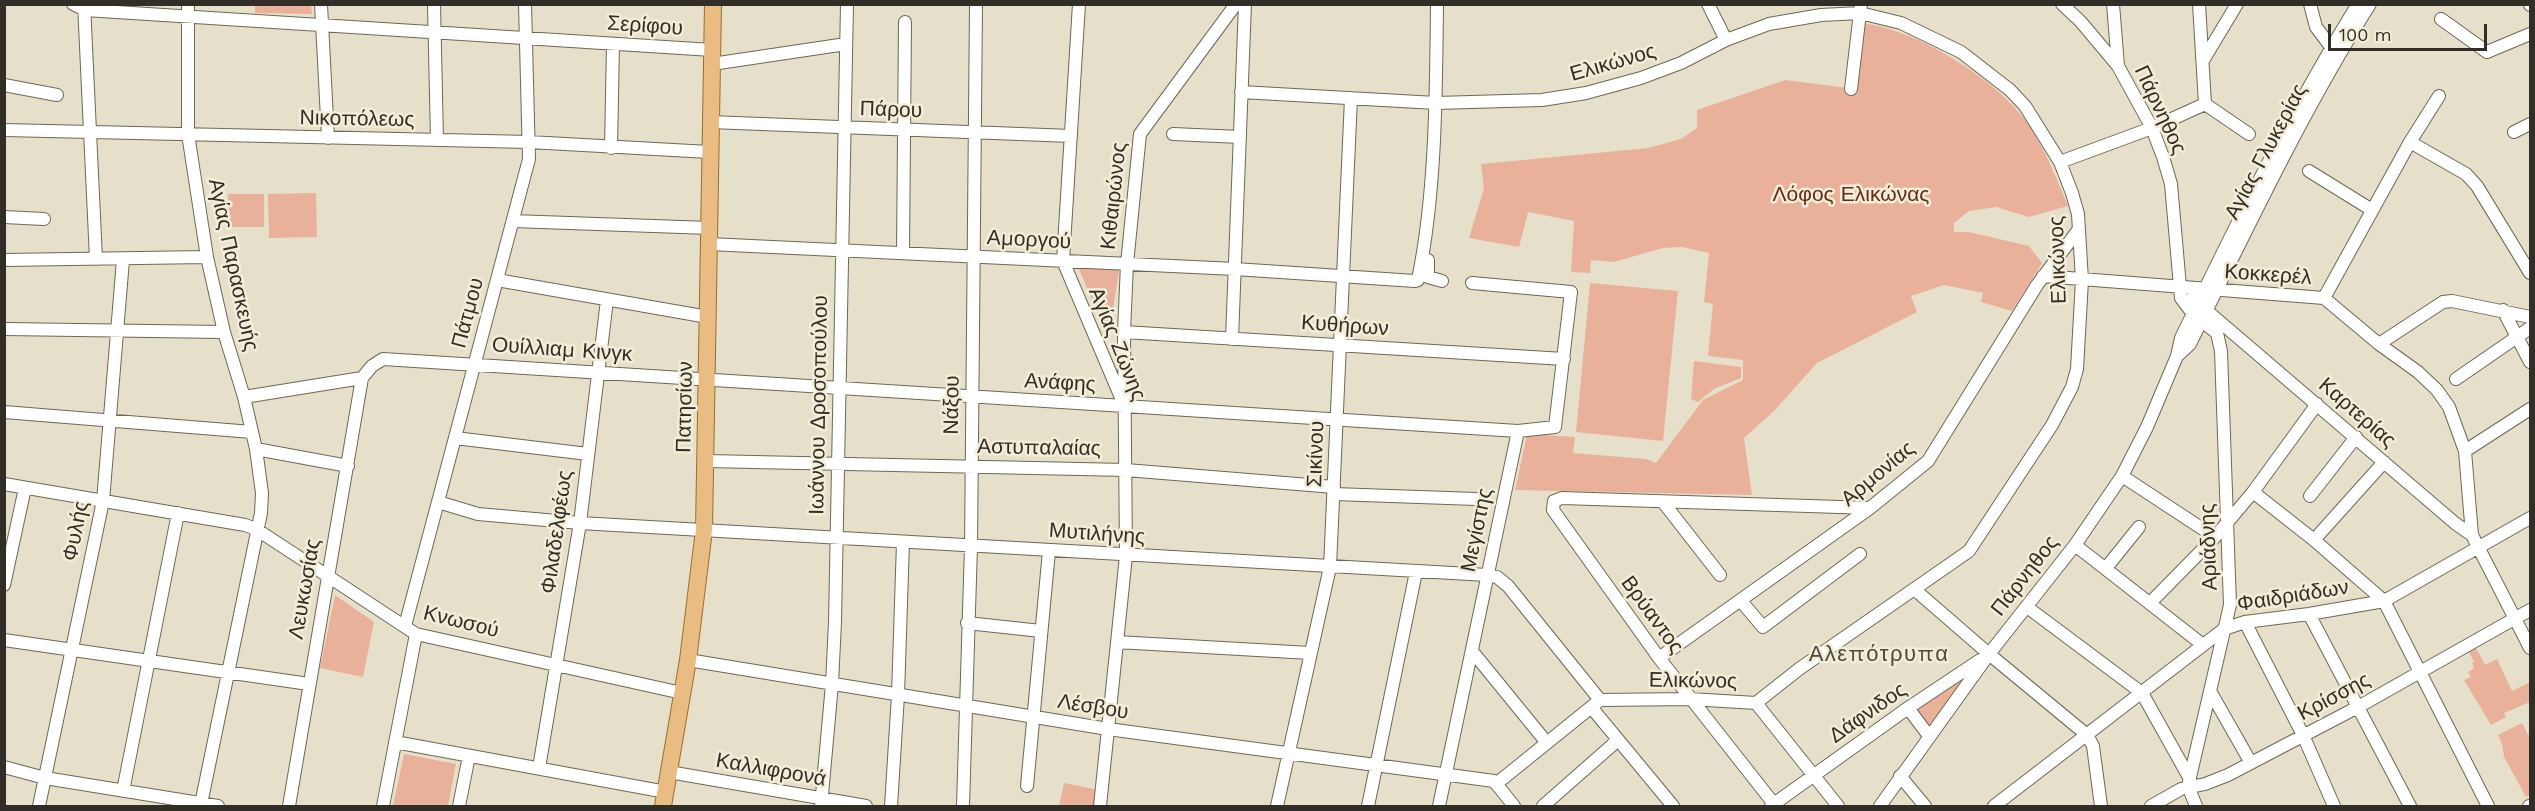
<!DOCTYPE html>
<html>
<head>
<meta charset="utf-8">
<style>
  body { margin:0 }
  #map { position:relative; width:2535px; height:811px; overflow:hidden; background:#e6e0cb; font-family:"Work Sans",sans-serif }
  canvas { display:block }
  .frame { position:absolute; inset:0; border:6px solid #302e26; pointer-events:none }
  .scale { position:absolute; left:2328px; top:24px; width:159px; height:27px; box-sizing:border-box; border:3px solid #302e26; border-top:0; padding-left:8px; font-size:18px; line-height:21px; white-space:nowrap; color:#302e26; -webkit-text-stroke:4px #f3edd8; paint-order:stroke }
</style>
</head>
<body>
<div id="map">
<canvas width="2535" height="811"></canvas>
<div class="frame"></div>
<div class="scale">100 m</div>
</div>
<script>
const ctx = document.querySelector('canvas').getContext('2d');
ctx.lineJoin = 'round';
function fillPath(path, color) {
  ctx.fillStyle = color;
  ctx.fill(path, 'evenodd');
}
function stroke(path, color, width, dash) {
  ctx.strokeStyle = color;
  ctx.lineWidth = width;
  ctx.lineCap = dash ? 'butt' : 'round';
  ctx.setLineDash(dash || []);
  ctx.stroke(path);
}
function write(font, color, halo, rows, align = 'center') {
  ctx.font = font + ' "Work Sans",sans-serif';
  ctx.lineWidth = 5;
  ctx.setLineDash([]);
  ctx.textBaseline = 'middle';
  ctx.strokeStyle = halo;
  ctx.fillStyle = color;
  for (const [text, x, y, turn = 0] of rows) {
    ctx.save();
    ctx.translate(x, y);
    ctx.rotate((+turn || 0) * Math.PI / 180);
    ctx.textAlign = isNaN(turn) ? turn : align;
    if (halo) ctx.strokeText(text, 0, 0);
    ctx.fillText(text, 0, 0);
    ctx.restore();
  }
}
fillPath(new Path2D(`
  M 255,5 L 311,5 L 312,14 L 255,13 Z
  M 1854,23 C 1906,23 1990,75 2022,116 C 2043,143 2055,175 2068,206 L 2029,217 L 1996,207 L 1969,211 L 1954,223 L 1954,232 L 1969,232 L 2029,246 L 2042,263 L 2012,311 L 1981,302 L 1983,293 L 1944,285 L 1911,296 L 1917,312 L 1817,363 L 1775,410 L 1744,438 L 1752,495 L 1515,490 L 1527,435 L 1530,434 L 1575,437 L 1573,453 L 1646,459 L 1656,463 L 1703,400 L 1743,380 L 1743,360 L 1708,356 L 1713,304 L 1704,302 L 1709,253 L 1682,247 L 1663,248 L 1614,262 L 1591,260 L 1590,273 L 1571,272 L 1574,221 L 1528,212 L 1519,247 L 1469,238 L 1484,188 L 1481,164 L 1648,148 L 1681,139 L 1697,128 L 1697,110 L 1785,80 L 1848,88 Z
  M 316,193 L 317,237 L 269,238 L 268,194 Z
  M 228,194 L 264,194 L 264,227 L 229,227 Z
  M 1076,262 L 1120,265 L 1111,321 L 1101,321 Z
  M 1590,283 L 1678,291 L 1663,441 L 1576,432 Z
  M 1694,361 L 1741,367 L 1741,378 L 1714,389 L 1698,402 L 1691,399 Z
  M 335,595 L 374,622 L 363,677 L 320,668 Z
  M 2476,648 L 2485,665 L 2497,659 L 2512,691 L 2530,682 L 2530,702 L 2504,713 L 2506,717 L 2491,725 L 2464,680 L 2471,677 L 2468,672 L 2474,668 L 2472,663 L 2474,662 L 2469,652 Z
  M 1959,678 L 1962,686 L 1927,730 L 1913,710 Z
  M 2522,723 L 2528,735 L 2530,735 L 2530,794 L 2526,797 L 2503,755 L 2504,754 L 2502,747 L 2503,746 L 2498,735 Z
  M 404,754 L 456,764 L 448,806 L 393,806 Z
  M 1064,783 L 1099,790 L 1098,806 L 1059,806 Z`), '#eab19a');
const minor = new Path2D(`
  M 73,4 L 85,10 L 712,50
  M 84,4 L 96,259
  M 188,4 L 188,134 L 207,257 L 224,332 L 244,397 L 256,449 L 262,493 L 261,513 L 201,804
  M 321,4 L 328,138
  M 434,4 L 437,140
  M 1079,4 L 1063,261 L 1122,400
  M 1708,4 L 1726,40
  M 2062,4 L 2081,22 L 2118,66 L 2152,128 L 2163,157 L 2171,184 L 2181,298 L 2193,314 L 2217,333 L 2221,351 L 2230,605 L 2188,786 L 2196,806
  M 2113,4 L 2118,66
  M 2199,4 L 2205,104
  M 2310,4 L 2316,27 L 2331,47
  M 2530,4 L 2530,5
  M 2441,19 L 2487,52 L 2530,34
  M 2204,59 L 2237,4
  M 712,64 L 846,44
  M 4,85 L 57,95
  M 1851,89 L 1861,4
  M 1241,92 L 1436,103 L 1542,100 L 1586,93 L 1641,78 L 1681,63 L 1726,40 L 1769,24 L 1821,15 L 1860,13 L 1901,23 L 1961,52 L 2010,90 L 2025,106 L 2060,162 L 2072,193 L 2078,214 L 2082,280 L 2077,369 L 2072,387 L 2052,425 L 1969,551 L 1799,669 L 1756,703 L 1690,699 L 1600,700
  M 2205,104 L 2249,134
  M 710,122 L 1071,136
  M 4,130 L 529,142 L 709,152
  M 2514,132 L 2530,124
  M 1173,134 L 1240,137
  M 2410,142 L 2466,174 L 2477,186 L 2530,273
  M 611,148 L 613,44
  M 2060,162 L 2152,128 L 2205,104
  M 2309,171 L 2372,210
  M 4,217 L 44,219
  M 513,221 L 709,228
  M 709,244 L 1235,269 L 1415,281 L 1418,280 C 1436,192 1436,94 1437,4
  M 903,253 L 905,22
  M 4,260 L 207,257
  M 1428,260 L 1428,277 L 1442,281
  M 2043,276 L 2324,298 L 2379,344 L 2418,372 L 2437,390 L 2449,407 L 2465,451 L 2472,535
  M 497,280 L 708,317
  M 2192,298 L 2456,524 L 2472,535 L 2530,648
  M 2324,298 L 2410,142 L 2439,96
  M 2503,310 L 2530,362
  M 4,329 L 224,332
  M 1124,332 L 1564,359
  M 1232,339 L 1245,4
  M 2379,344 L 2443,302 L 2452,301 L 2530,317
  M 2177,356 L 2190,344 C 2247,229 2302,112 2370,4
  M 2456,379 L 2530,328
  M 244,397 L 362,378 L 372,366 L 383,359 L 1518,431 L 1555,427 L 1571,292 L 1472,283
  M 4,412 L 252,432
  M 455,438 L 588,454
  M 256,449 L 348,466
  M 2465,451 L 2530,409
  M 707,461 L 1126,470 L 1334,487
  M 2122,476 L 2215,537
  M 4,484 L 245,525 L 256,529 L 416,634 L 682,693
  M 2253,492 L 2314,540 L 2384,601 L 2488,806
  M 1334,494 L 1476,499
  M 2310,496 L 2356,437
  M 438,502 L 478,514 L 580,523 L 1487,575 L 1497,577 L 1508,586 L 1600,700
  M 1663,502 L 1720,575
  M 2314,540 L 2384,462
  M 2075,545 L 2203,645
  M 2106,568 L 2139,527
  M 4,585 L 25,488
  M 1914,589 L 1989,654 L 2087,735 L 2093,746 L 2101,806
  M 1741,601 L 1763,627 L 1860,554
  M 2150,603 L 2215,537 L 2253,492 L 2317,404
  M 2027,607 L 2142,693 L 2190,779
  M 2309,614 L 2410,806
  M 2245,622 L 2303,735 L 2334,806
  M 967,623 L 1041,631
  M 405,626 L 529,159 L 525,4
  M 4,640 L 309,684
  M 1117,642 L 1310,653
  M 1472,651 L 1547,743
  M 1659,658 L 1870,508 L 1928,461 L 2037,285 L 2079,229
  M 688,660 L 1108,729 L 1494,781 L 1514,806
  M 2210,691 L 2251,763
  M 1756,703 L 1838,806
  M 1591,707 L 1673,806
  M 1908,708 L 1929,736
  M 395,742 L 666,792
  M 4,767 L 45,778 L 218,806
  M 539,768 L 580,523 L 607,300
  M 669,772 L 866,806
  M 1900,776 L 1925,806
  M 1496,784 L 1600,700
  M 1027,786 L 1049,551
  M 123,791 L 178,513
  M 1774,804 L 1659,658 L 1553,510 L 1554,501 L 1562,498 L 1870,508
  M 39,806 L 103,501 L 123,260
  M 289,806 L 362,378
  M 383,806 L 416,634
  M 459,806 L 469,756
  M 821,806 L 832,684 L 835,622 L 847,4
  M 891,806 L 898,695 L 903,542
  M 963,806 L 971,546 L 976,4
  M 1100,806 L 1126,556 L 1124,332 L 1127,264 L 1140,134 L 1236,4
  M 1277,806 L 1330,567 L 1351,98
  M 1368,806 L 1416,572
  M 1439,806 L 1518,431
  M 1543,806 L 1618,740
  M 1771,806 L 1908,708 L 1980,660
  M 1880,806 L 1989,654 L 2075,545 L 2122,476 L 2147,427 L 2177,356 L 2181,338 C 2236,225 2291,112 2358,4
  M 1994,806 L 2224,629 L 2245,622 L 2309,614 L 2384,601 L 2530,518
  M 2151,806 L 2181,789 L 2205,784 L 2228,775 L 2358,707 L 2530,610
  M 2529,806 L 2530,806`);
const major = new Path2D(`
  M 663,806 L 688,660 L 704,530 L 713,4`);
stroke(minor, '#6d6856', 14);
stroke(major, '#9e6d2c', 18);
stroke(minor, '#fff', 12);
stroke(major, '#e9bc83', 16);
write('21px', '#302e26', '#f3edd8', [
  ["Σερίφου",645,26,4],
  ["Ελικώνος",1613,63,-16],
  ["Πάρου",891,110,2],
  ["Πάρνηθος",2160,110,65],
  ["Νικοπόλεως",357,119,1],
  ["Αγίας Γλυκερίας",2266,152,-62],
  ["Κιθαιρώνος",1114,196,-84],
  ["Αμοργού",1029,240,3],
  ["Ελικώνος",2058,260,-92],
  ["Αγίας Παρασκευής",233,265,78],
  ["Κοκκερέλ",2268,275,4],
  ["Πάτμου",468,313,-75],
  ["Κυθήρων",1345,326,4],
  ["Αγίας Ζώνης",1117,344,68],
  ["Ουίλλιαμ Κινγκ",562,350,4],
  ["Ανάφης",1060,383,3],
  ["Ιωάννου Δροσοπούλου",819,405,-89],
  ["Νάξου",952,405,-89],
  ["Πατησίων",685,407,-89],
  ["Καρτερίας",2357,413,41],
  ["Αστυπαλαίας",1039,448,1],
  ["Σικίνου",1316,454,-88],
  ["Αρμονίας",1878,474,-40],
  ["Μεγίστης",1477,530,-78],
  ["Φυλής",76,531,-79],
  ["Φιλαδελφέως",557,532,-82],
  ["Μυτιλήνης",1097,534,4],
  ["Αριάδνης",2209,547,-92],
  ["Πάρνηθος",2025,576,-52],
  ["Λευκωσίας",305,589,-80],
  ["Φαιδριάδων",2293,596,-9],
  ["Βρύαντος",1652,615,54],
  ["Κνωσού",461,622,14],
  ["Ελικώνος",1693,681,1],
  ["Κρίσσης",2334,697,-28],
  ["Λέσβου",1093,707,9],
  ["Δάφνιδος",1868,713,-35],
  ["Καλλιφρονά",771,770,10]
]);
write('21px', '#642c14', '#f3edd8', [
  ["Λόφος Ελικώνας",1851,195]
]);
ctx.letterSpacing = '1.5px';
write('22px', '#4f4a39', '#f3edd8', [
  ["Αλεπότρυπα",1879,655]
]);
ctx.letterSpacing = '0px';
</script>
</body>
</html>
